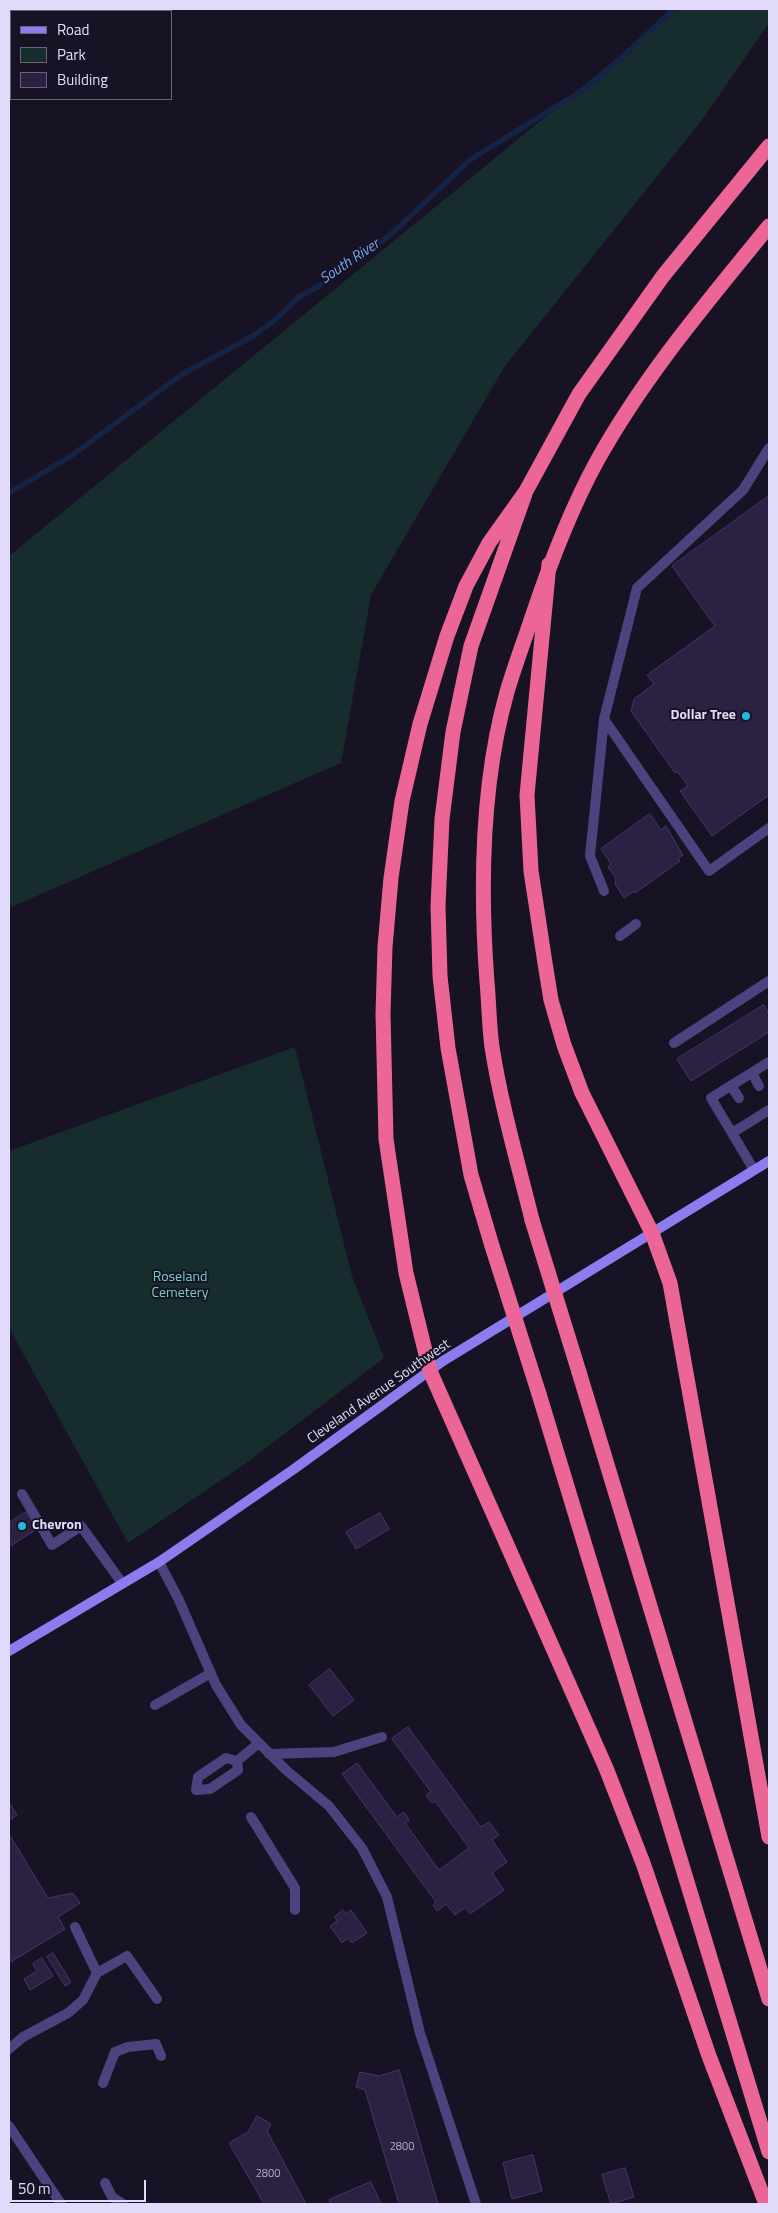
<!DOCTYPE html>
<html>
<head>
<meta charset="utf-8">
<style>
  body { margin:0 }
  #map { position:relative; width:778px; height:2213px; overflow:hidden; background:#171224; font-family:"Titillium Web",sans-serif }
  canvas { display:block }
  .frame { position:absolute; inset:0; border:10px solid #e1dafa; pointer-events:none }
  .legend { position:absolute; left:10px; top:10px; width:162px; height:90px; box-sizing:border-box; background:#171224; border:1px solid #68627a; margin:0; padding:6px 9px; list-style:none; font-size:15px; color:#e1dafa }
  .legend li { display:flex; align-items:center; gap:10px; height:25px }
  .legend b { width:25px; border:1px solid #68627a }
  .scale { position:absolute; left:10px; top:2180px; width:136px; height:22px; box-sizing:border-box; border:2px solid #e1dafa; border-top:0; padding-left:6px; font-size:15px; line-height:18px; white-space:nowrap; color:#e1dafa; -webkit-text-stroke:4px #171224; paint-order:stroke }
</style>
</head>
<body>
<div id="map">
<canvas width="778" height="2213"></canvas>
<div class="frame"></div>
<ul class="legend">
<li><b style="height:6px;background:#8c7dee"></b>Road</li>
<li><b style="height:14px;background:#162c2d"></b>Park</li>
<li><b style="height:14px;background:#2b2143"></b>Building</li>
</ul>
<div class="scale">50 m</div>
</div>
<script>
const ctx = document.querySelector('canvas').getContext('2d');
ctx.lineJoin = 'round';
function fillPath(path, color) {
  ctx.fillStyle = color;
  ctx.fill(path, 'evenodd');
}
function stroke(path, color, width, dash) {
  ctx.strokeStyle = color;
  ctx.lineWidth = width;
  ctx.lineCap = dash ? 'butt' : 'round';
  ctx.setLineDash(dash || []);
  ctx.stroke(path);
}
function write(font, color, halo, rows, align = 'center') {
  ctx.font = font + ' "Titillium Web",sans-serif';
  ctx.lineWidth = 4;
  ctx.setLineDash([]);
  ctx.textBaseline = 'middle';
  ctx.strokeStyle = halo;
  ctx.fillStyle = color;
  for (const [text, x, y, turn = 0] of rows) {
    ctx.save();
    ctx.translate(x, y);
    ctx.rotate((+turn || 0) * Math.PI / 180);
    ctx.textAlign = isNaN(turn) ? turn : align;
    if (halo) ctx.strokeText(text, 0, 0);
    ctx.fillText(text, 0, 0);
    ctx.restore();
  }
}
fillPath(new Path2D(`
  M 677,9 L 768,9 L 769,23 L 702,120 L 505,366 L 371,595 L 341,763 L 9,908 L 9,556 Z
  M 295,1047 L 352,1276 L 384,1358 L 245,1464 L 128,1543 L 9,1328 L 9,1151 Z`), '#162c2d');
stroke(new Path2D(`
  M 9,493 L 71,456 L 181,375 L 253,336 L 275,320 L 299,297 L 324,283 L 390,235 L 470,160 L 586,88 L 607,71 L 674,9`), '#152345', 5.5);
const building = new Path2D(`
  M 66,9 L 101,9 L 103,11 L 63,11 Z
  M 9,66 L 11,97 L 9,98 Z
  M 769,496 L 769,795 L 712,836 L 680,791 L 688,786 L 677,771 L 675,773 L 631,711 L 634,699 L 654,684 L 647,675 L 715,626 L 672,566 Z
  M 650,814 L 661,830 L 666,826 L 683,855 L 678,859 L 680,861 L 635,893 L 634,891 L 624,898 L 615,884 L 616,878 L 608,867 L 611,864 L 601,849 Z
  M 764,1005 L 769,1014 L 769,1032 L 691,1081 L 677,1059 Z
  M 26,1512 L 37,1529 L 9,1547 L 9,1523 Z
  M 380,1513 L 389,1529 L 356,1549 L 346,1532 Z
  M 330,1669 L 354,1700 L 333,1716 L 309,1685 Z
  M 408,1727 L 481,1827 L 489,1822 L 499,1835 L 492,1840 L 507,1862 L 492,1873 L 504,1890 L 470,1914 L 466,1907 L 455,1915 L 446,1904 L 437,1911 L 433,1905 L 436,1902 L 342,1774 L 357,1763 L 397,1817 L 404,1812 L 409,1820 L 405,1823 L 439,1870 L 469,1848 L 435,1801 L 432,1803 L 426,1795 L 431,1792 L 392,1739 Z
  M 9,1802 L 17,1815 L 9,1820 Z
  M 9,1834 L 48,1898 L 73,1893 L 80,1903 L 58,1917 L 65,1929 L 9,1963 Z
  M 343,1910 L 346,1914 L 351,1910 L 367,1933 L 352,1943 L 348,1938 L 342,1943 L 330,1926 L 337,1921 L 335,1917 Z
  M 53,1953 L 71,1982 L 65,1986 L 47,1957 Z
  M 42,1958 L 53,1976 L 30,1990 L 24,1979 L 37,1971 L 33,1964 Z
  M 399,2070 L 438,2204 L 399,2204 L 365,2090 L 356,2087 L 360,2072 L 379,2076 Z
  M 257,2116 L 271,2124 L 267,2131 L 306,2204 L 264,2204 L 229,2143 L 248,2132 Z
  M 533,2155 L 542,2191 L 512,2199 L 503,2163 Z
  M 625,2168 L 634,2197 L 611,2204 L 602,2175 Z
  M 371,2182 L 381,2204 L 331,2204 L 329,2200 Z`);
fillPath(building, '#2b2143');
stroke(building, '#46366c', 1);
stroke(new Path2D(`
  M 769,448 L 743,490 L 637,588 L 604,719 L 709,871 L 769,828
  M 604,719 L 590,856 L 604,891
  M 620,936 L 636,924
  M 674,1043 L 769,981
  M 752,1073 L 759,1086
  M 731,1086 L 739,1098
  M 732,1133 L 711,1098 L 769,1062
  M 754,1170 L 732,1133 L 769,1110
  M 22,1494 L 52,1545 L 81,1526 L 122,1583
  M 159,1562 L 178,1598 L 216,1685 L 241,1725 L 286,1770 L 329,1806 L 362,1848 L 387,1897 L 420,2033 L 476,2204
  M 155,1705 L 211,1673
  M 269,1754 L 334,1752 L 382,1737
  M 237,1761 L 238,1770 L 210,1789 L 196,1790 L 198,1777 L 226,1758 L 237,1761 L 259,1743
  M 251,1817 L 295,1888 L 295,1910
  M 75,1927 L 97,1973
  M 9,2049 L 23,2037 L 68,2013 L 83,2000 L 97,1973 L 127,1956 L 157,1999
  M 103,2083 L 115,2052 L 128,2047 L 156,2044 L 161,2056
  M 105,2183 L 112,2197 L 123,2204`), '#4b437d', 10);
stroke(new Path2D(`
  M 9,2126 L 61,2204`), '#4b437d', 10);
stroke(new Path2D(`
  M 9,1651 L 159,1562 L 294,1469 L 443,1361 L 769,1161`), '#8c7dee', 10);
stroke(new Path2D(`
  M 526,491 L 489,543 L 466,586 L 447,636 L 420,724 L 402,801 L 391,878 L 385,947 L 383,1014 L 386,1139 L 406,1273 L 430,1371 L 606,1768 L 643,1863 L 709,2056 L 766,2204
  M 549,564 L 527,795 L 531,871 L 545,963 L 551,1000 L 564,1045 L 582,1093 L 652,1233 L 670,1283 L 769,1837
  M 532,1220 C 518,1163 501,1105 492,1047 C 489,1025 489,1003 487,982 C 480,888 481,784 507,692 C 514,668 523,644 531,620 C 549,566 569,512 597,461 C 644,376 708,301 769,226
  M 492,1246 L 471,1175 L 448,1048 L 440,976 L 438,906 L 442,819 L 453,732 L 471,646 L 526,491 L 579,394 L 663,276 L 769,146
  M 579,1372 L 769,1999
  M 539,1394 L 769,2152`), '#eb6597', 15);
stroke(new Path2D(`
  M 532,1220 L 579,1372
  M 492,1246 L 539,1394`), '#eb6597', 15);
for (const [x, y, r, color] of [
  [746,716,5,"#1fbae2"],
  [22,1526,5,"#1fbae2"]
]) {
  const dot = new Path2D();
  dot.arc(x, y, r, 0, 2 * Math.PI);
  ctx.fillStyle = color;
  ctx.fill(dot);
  stroke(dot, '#171224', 2);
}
write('11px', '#b4accc', null, [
  ["2800",402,2147],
  ["2800",268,2174]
]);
write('bold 14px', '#e1dafa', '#171224', [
  ["Dollar Tree",736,716],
  ["Chevron",32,1526,"left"]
], 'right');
write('14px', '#6fd1c3', '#171224', [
  ["Roseland",180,1278],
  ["Cemetery",180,1294]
]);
write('14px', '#e1dafa', '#171224', [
  ["Cleveland Avenue Southwest",379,1392,-35]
]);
write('italic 15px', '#75a9ed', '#171224', [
  ["South River",350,262,-34]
]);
</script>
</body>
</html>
